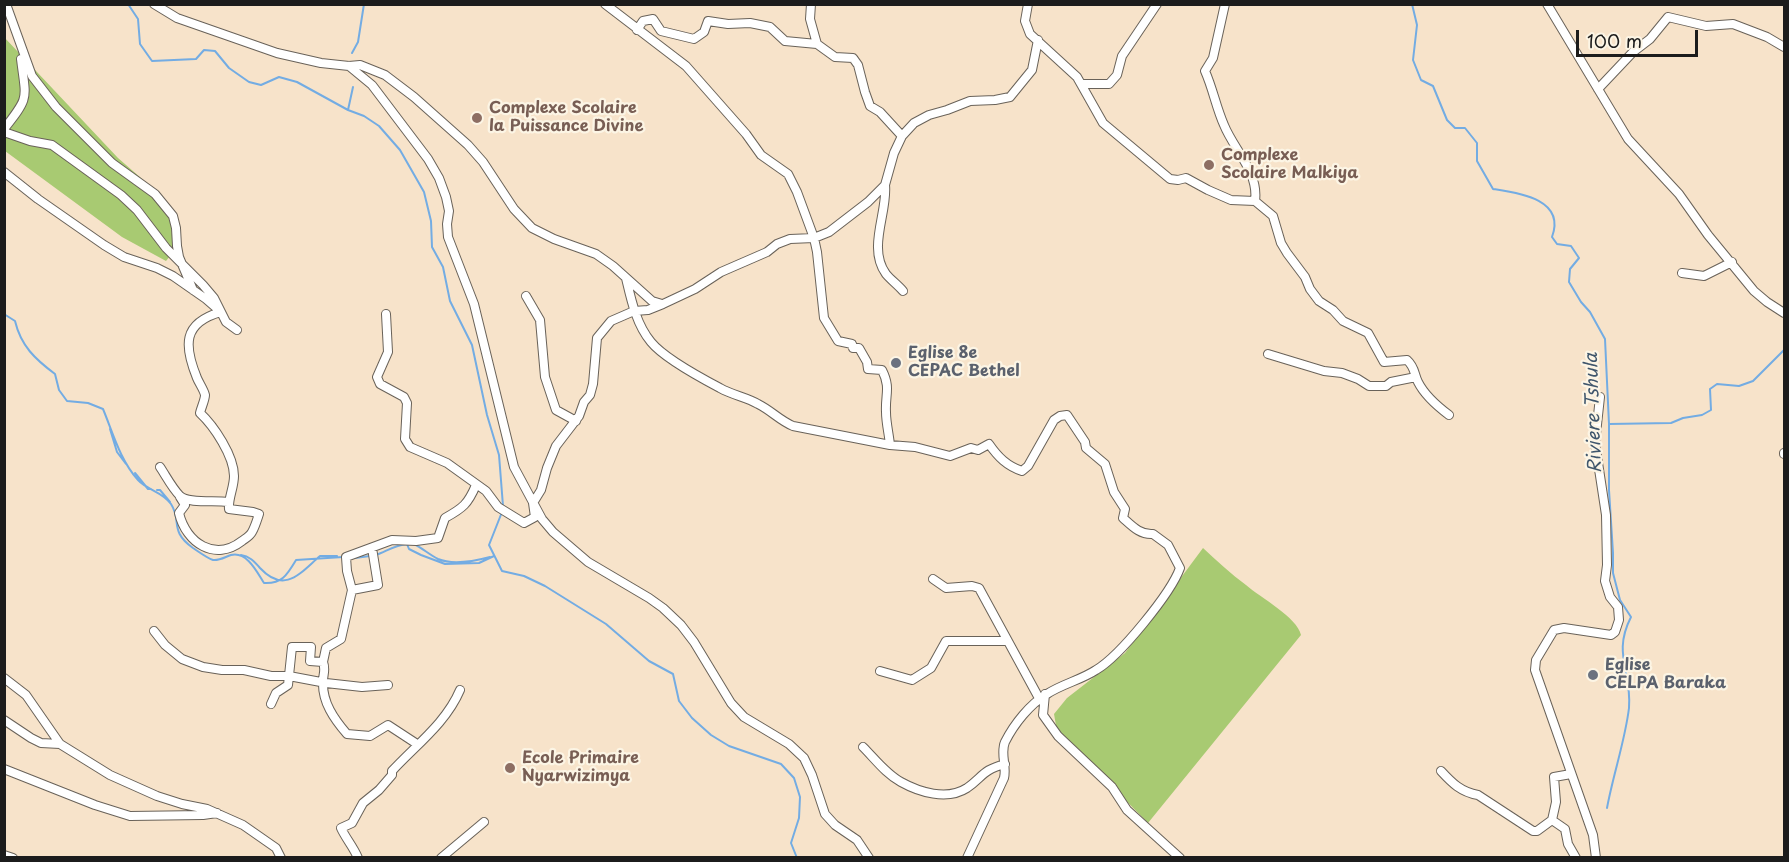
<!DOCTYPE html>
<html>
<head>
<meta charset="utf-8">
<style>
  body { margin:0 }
  #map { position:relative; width:1789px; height:862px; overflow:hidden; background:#f7e3ca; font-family:"Playpen Sans",sans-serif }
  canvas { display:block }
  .frame { position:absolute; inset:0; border:6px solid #1c1c1c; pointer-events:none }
  .scale { position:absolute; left:1576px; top:30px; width:122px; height:27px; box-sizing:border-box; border:3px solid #1c1c1c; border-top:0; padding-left:8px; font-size:18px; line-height:21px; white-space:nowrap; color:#1c1c1c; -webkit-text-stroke:4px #fcf5e5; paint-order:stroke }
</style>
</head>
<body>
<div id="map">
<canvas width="1789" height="862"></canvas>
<div class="frame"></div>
<div class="scale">100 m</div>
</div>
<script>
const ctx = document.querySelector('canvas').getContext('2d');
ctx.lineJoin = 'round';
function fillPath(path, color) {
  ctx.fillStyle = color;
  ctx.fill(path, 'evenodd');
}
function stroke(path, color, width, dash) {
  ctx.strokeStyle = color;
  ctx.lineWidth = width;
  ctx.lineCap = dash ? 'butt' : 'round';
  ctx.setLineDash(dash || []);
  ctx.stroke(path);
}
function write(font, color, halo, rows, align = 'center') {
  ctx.font = font + ' "Playpen Sans",sans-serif';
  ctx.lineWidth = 4.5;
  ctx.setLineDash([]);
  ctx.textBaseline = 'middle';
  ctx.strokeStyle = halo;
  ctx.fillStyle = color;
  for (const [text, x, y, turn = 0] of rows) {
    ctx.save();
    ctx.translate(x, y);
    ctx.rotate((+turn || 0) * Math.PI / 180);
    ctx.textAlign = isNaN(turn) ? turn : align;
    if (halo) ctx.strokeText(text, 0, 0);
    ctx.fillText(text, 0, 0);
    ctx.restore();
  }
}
fillPath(new Path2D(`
  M 4,37 L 118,158 L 149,185 L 170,218 L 174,251 L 166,261 L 122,237 L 5,151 Z
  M 1203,548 C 1217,561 1231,574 1246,585 C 1261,598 1297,617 1301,635 L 1148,823 L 1057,731 L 1054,714 L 1067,698 L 1125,653 Z`), '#a8ca72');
stroke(new Path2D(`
  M 128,4 L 138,19 L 140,44 L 152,61 L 196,59 L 204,50 L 215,51 L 229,68 L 249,82 L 261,85 L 279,77 L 297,82 L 348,110 L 364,116 L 379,126 L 400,150 L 424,192 L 431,221 L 432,247 L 443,267 L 450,301 L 472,345 L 487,415 L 499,455 L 503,506
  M 1412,4 L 1417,25 L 1413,60 L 1421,80 L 1433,86 L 1447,120 L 1455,128 L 1465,128 L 1477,143 L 1477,161 L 1493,189 C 1519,193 1566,199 1552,237 L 1557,244 L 1571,246 L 1579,258 L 1570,269 L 1569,282 L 1581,302 L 1590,312 L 1605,339 L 1609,424 L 1609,490 L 1613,553 L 1613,573 L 1620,600 L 1631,617 C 1612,654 1632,671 1629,708 C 1625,741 1613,775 1607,808
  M 352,53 L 358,42 L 364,4
  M 348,110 L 353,87
  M 4,314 L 15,321 C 21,346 35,359 55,374 L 59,390 L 67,401 L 88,403 L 103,409 C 113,433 120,460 138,480 C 147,490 163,492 171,504 C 182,521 169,531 193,548 C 199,552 207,558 213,560 C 219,561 225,557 231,555 C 247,551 257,572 264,583 C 282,584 287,575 296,560 L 343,557
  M 1609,424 L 1671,423 L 1683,418 L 1702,415 L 1711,410 L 1710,389 L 1717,384 L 1739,386 L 1753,381 L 1784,350
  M 110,429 L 117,452 L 126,464
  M 135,473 L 148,489 L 151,489
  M 157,490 L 160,490 L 170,502
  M 502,512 L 489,545 L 502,571 L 524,576 L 545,586 L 606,624 L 649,661 L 673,674 L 679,701 L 692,718 L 711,735 L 729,746 L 781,764 L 794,778 L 800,797 L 799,818 L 791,843 L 797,858
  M 414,544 C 422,548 430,555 438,559 C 452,565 475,561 490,557
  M 241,555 C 249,556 254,561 260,568 C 285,595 301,572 320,556 L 337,556
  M 376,555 C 387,551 395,545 407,544 L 409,549 L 421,555 L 445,564 L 479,563 L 494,556
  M 355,558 L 370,556`), '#73ace3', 2);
const minor = new Path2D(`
  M 6,4 L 32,76 L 56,107 L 112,163 L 155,194 L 173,216 L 176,228 L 177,246 L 179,257 L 193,290
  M 154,4 L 177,18 L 277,53 L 321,63 L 349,66 L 360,65 L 385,75 L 414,97 L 468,145 L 483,162 L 514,209 L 532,228 L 554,239 L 596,254 L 613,266 L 652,301 L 662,304
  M 605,4 L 686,66 L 746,134 L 761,155 L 788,174 L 797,192 L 814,238 L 817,252 L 824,318 L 838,341 L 852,344 L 853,348 L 859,348 L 867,362 L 868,369 L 882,370 C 891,388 885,394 886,412 C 886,423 889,434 890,445
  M 811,4 L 810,19 L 817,44
  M 1028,4 L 1025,21 L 1030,34 L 1077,77 L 1103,123 L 1170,179 L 1178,180 L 1186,178 L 1208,190 L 1231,200 L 1255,201 L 1273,216 L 1281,243 L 1287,253 L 1305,277 L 1310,289 L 1319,301 L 1333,310 L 1343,321 L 1368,333 L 1384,362 L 1407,360 C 1415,367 1414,374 1418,382 C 1425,396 1437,406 1449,415
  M 1225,4 L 1213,58 L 1205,71 C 1213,89 1216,107 1224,125 C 1234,150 1259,172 1255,201
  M 1547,4 L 1628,139 L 1679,194 L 1708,235 L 1754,291 L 1767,302 L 1784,313
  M 637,30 L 643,21 L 653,19 L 661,31 L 694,39 L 704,32 L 708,21 L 728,24 L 750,23 L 770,27 L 785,41 L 817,44 L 835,57 L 853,58 L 858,65 L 865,92 L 870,106 L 880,112 L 902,136
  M 349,66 L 372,85 L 428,159 L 439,178 L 446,197 L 449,211 L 447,224 L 448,237 L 474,304 L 514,467 L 542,519 L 553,532 L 588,562 L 649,598 L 663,608 L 681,625 L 694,642 L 731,703 L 744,717 L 789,744 L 804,758 L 812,775 L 825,814 L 835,825 L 857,840 L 869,858
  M 1082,84 L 1109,84 L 1117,75 L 1122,56 L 1157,4
  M 1598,89 L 1633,52 L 1650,39 L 1668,17 L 1706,26 L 1733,24 L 1767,37 L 1784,47
  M 4,129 C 30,96 26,100 21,59
  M 4,132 L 30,141 L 52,145 L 121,195 L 137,210 L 166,248 L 203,285 L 214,298 L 221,312 C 182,323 184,346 197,378 C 199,383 204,390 205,395 C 205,400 201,408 200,413 C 214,426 234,456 234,476 C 234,488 228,498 229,509 L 253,512 L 259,514 C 257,520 255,527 252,532 C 250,536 246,538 242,541 C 215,562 186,543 179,513 L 185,505 L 180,497
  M 4,172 L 38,199 L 104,245 L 124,257 L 157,268 L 173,276 L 206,299 L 221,312 L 226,322 L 237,330
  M 885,185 C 888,212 867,248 886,274 C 891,280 898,285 903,291
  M 1682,273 L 1704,276 L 1732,262
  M 626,278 C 631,299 636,324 651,342 C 664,358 701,378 720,388 C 732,395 746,397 758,404 C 772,411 779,420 793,426 L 890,445 L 915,447 L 950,456 L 971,448 L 978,450 L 989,444 C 998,457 1007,466 1022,471 L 1028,466 L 1054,420 L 1060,416 L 1067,415 L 1085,442 L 1086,448 L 1105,464 L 1114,492 L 1125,509 L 1123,518 C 1132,526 1140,535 1153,534 L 1168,545 L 1180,568 C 1171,593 1120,656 1096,670 C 1081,680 1062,684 1047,694 C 1030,704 1014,724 1005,742 C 1000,753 1007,766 1004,778 L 967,858
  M 526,296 L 540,320 L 545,377 L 556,410 L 576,421
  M 386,314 L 388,352 L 377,377 L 380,384 L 404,397 L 407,403 L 405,439 L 410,447 L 447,463 L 486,491 L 498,507 L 524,523 L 535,517 L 533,503 L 541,490 L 547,468 L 556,446 L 579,416 L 584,402 L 590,395 L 593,384 L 597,338 L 611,321 L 634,311 L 648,310 L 663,304 L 695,289 L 721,272 L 767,252 L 777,244 L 790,239 L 814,238 L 829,232 L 868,202 L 885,185 L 894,153 L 902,136 L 914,123 L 929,115 L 947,110 L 970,101 L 995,100 L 1010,97 L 1032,70 L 1038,40
  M 1268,354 L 1324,371 L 1342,373 L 1358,379 L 1369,386 L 1386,386 L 1391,382 L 1416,377
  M 1784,454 L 1784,453
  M 160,467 C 166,476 172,488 180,496 C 189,504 215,500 228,502
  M 933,579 L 946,588 L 972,586 L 979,588 L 1040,700
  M 352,590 L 347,571 L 346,557 L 392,540 L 416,541 L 438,538 L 445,518 C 463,508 468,504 476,485
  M 154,631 L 165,645 L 182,659 L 203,667 L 222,670 L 244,670 L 271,676 L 289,676 L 326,683 L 362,687 L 388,685
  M 323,662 C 326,670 323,674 323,681 C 322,702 334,719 347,734 L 370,736 L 388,725 L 417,744
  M 880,671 L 912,680 L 931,668 L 946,641 L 1007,641
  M 4,678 L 26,695 L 60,744 L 110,775 L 157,796 L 182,804 L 207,809 L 243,825 L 276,848 L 281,858
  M 1045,694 L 1043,715 L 1058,736 L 1112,787 L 1127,810 L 1180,858
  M 271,704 L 276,693 L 288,685 L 292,647 L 311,647 L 310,661 L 323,662 L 326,648 L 341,639 L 352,590 L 378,585 L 372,548
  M 4,720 L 31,738 L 41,743 L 60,744
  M 863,747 C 875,759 886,774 901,782 C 919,792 947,801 967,788 C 983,777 982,770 1005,764
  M 4,769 L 95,805 L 130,816 L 203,815 L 217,813
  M 1441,771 C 1452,783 1461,792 1478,795 L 1533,831 L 1537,831 L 1552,820 L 1556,802 L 1554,777 L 1571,774
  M 1552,820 L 1565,829 L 1568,844 L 1576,858
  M 4,855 L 13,858
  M 358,858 C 353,846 346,839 341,828 L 352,823 L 363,803 L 379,790 L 392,775 L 392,771 C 416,745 446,723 460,690
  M 441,858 L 484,822
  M 1596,858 L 1593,835 L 1535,670 L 1536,660 L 1554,630 L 1564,628 L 1611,635 L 1615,632 L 1619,620 L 1618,607 L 1610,597 L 1605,581 L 1607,565 L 1606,515 L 1595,443 L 1600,397`);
stroke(minor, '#696259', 10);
stroke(minor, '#fff', 8);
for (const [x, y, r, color] of [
  [477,118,6,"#8d6e63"],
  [1209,165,6,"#8d6e63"],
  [896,363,6,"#6b7280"],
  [1593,675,6,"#6b7280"],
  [510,768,6,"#8d6e63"]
]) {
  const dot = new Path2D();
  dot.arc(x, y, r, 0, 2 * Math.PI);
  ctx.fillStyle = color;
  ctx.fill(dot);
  stroke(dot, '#fcf5e5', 2);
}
write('bold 16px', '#785e54', '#fcf5e5', [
  ["Complexe Scolaire",489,109],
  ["la Puissance Divine",489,127],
  ["Complexe",1221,156],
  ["Scolaire Malkiya",1221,174],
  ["Ecole Primaire",522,759],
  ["Nyarwizimya",522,777]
], 'left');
write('bold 16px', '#5b616d', '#fcf5e5', [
  ["Eglise 8e",908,354],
  ["CEPAC Bethel",908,372],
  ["Eglise",1605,666],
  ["CELPA Baraka",1605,684]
], 'left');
write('italic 18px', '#3f566c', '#fcf5e5', [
  ["Riviere Tshula",1594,413,-92]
]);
</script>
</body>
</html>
